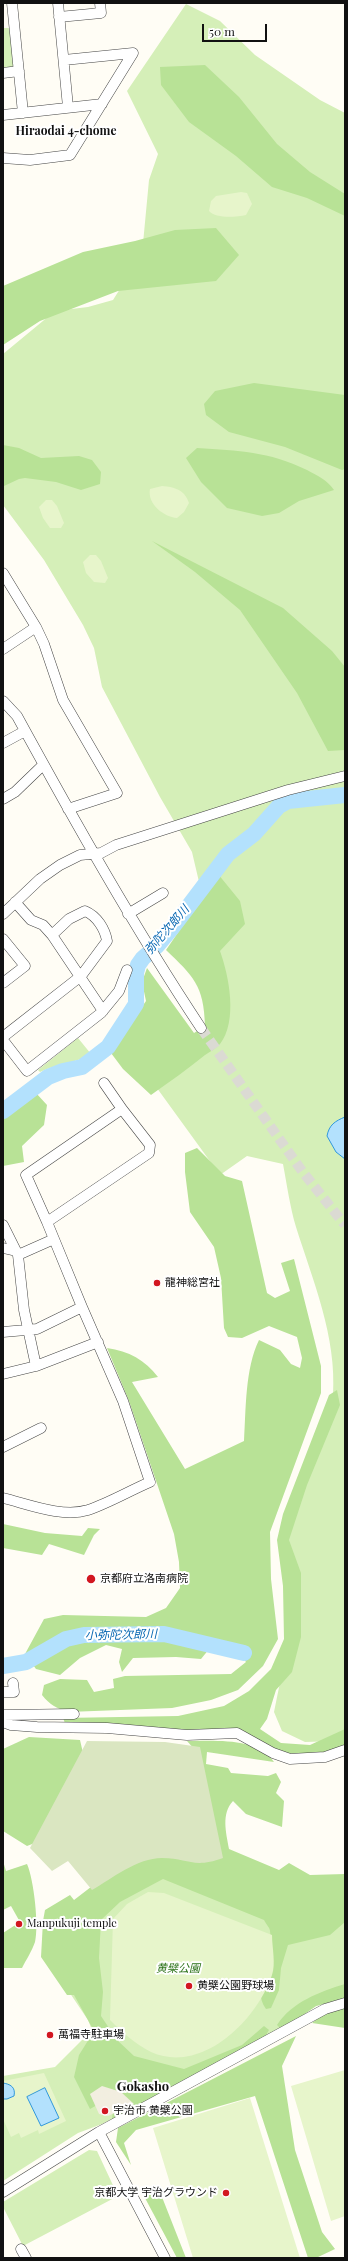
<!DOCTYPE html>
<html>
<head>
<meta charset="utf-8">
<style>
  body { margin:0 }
  #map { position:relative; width:348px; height:2261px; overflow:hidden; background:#fffdf5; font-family:"Playfair Display",serif }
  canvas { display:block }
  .frame { position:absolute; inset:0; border:4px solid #111; pointer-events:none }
  .scale { position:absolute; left:202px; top:24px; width:65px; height:18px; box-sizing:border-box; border:2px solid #111; border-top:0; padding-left:5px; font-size:12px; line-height:14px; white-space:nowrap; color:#111; -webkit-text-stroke:3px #fff; paint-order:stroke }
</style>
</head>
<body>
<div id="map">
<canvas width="348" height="2261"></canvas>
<div class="frame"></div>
<div class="scale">50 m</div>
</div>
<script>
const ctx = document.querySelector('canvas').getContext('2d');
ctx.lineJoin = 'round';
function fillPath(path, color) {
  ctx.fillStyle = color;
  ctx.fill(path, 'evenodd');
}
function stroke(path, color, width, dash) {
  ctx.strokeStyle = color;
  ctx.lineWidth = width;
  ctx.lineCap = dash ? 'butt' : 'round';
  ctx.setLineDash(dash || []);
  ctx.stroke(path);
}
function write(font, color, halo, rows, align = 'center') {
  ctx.font = font + ' "Playfair Display","Noto Sans JP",serif';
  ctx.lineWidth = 4;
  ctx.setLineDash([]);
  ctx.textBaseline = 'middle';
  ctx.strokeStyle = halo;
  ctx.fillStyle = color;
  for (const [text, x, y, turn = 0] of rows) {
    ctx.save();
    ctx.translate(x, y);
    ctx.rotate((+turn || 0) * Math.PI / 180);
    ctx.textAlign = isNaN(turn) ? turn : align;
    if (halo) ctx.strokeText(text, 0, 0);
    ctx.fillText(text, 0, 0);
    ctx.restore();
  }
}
fillPath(new Path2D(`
  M 186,4 L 220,21 L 255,55 L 320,100 L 345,113 L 345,1737 L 337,1741 L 305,1742 L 282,1731 L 274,1712 L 288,1643 L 281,1541 L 333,1395 C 337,1337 313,1281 296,1227 C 290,1207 287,1185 283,1164 L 247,1156 L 220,1175 L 154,1084 L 217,1036 L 207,916 L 192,852 L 160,797 L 102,687 L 94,648 L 83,625 L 44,560 L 3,505 L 3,354 L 55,311 L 88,307 L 113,300 L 142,254 L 149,180 L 158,154 L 127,91 Z
  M 3,28 L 14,28 L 19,71 L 3,71 Z
  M 78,1038 L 91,1054 C 77,1063 56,1064 40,1072 L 38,1070 Z
  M 135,1868 L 345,1880 L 345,1998 L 316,2006 L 262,2042 L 102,2124 L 78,2133 L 3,2181 L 3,2076 L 55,2067 L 92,2030 L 88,2020 L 45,1956 Z
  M 89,2150 L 97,2151 L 118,2196 L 23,2246 L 3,2207 L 3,2202 Z`), '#d5efb8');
fillPath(new Path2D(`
  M 205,65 L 239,97 L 277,144 L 310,172 L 345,194 L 345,216 L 307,198 L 272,187 L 236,156 L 189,122 L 161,85 L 160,67 Z
  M 216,228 L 239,255 L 216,281 L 118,291 L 40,321 L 3,345 L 3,286 L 83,252 L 135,241 L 175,230 Z
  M 254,383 L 345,395 L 345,469 L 342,470 L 285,447 L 229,432 L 206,415 L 204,404 L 215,391 Z
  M 3,445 L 19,448 L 41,458 L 79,456 L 92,460 L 101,472 L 100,484 L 81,490 L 56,482 L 25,478 L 19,479 L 4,486 Z
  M 197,448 C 239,451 268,451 307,470 C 318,476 327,480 334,490 L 299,501 L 279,513 L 262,516 L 227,508 L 201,482 L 186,458 Z
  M 152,541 L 283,608 L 332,651 L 345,667 L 345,750 L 328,751 L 297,693 L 240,610 L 195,572 Z
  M 218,874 L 240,901 L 245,924 L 220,951 C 229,976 238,1021 220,1044 C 216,1048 210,1052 205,1055 C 188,1069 169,1082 151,1095 L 123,1069 L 111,1053 L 146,1001 L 142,982 L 147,968 L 194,1033 L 205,1026 C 204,985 193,976 166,950 Z
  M 36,1093 L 47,1105 L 44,1125 L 22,1146 L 24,1162 L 3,1166 L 3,1114 Z
  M 197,1148 L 225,1176 L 242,1181 L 267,1293 L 275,1298 L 290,1291 L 281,1263 L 294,1259 L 321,1366 L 321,1393 L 270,1532 L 271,1579 L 278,1639 L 263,1666 L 238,1690 L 211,1700 L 172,1708 L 68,1712 C 56,1708 50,1705 42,1695 L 44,1685 L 60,1679 L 87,1680 L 94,1692 L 114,1688 L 113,1679 L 125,1676 L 231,1674 L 246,1662 L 236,1649 L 214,1643 L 201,1659 L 176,1657 L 133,1658 L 122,1672 L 119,1662 L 122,1649 L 106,1645 L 80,1658 L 60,1675 L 36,1669 L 25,1654 L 44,1619 L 63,1615 L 146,1617 L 166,1608 L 180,1588 L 179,1562 L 174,1534 L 129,1401 L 107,1348 C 129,1351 145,1360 158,1377 L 132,1382 L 185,1469 L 244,1441 C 246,1409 245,1369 259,1340 L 280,1350 L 291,1364 L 300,1368 L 302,1358 L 297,1337 L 269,1326 L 242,1338 L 228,1337 L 224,1328 L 221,1278 L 214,1247 L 190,1212 L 185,1172 L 185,1153 Z
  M 337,1390 L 340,1405 L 307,1485 L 289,1540 L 301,1573 L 301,1637 L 292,1672 L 276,1690 L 267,1719 L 260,1729 L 281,1743 L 310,1745 L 345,1729 L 345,1746 C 328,1754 290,1757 272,1750 C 264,1746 256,1740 248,1736 L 66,1726 L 63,1718 L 178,1716 L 224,1706 L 249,1691 L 271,1669 L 284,1639 L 283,1586 L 277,1540 L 283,1514 L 329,1395 Z
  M 3,1524 L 45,1533 L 82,1536 L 88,1528 L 100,1529 L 94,1535 L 84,1555 L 49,1544 L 42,1555 L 3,1548 Z
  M 29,1737 L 80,1740 L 83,1753 L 40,1841 L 27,1846 L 3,1831 L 3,1749 Z
  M 187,1741 C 213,1741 258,1737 274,1762 L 207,1752 L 206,1764 L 228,1768 L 231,1773 L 268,1776 L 276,1773 L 281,1782 L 276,1793 L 284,1801 L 282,1827 L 246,1814 L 233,1801 C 221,1814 226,1832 229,1849 L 279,1870 L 289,1863 L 310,1875 L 345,1874 L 345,1922 L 330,1935 L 288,1945 L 281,1968 L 279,1990 L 271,2008 L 266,2009 C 250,1987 275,1957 270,1931 C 270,1928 266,1924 264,1920 L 163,1879 L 120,1902 L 101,1920 L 99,1958 L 103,1992 L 101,2016 L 117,2040 L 134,2056 L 184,2069 L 242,2045 L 264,2026 L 269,2030 L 262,2042 L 112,2120 L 113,2110 L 99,2104 L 90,2109 L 74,2077 L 79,2055 L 94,2031 L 74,1995 L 67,1995 L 41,1957 L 43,1921 L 45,1910 L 70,1895 L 74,1900 L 100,1880 L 195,1750 Z
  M 3,1861 L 6,1871 L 27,1864 C 34,1880 39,1926 35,1942 C 32,1951 26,1960 22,1968 L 3,1968 L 3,1933 L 20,1922 L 11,1906 L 3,1910 Z
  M 345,1984 L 345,1998 L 316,2006 L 282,2030 L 277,2025 C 292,2002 319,1992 345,1984 Z
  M 345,2006 L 345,2028 L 312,2023 L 326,2012 Z
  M 296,2036 L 282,2066 L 295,2150 L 322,2232 L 335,2249 L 316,2258 L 308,2258 L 255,2096 L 136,2130 L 124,2143 L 131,2165 L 116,2142 L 118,2128 Z
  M 154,2190 L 162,2197 L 186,2258 L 177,2258 L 145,2198 Z`), '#b8e296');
fillPath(new Path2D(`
  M 87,1741 L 165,1742 L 200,1747 L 223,1858 C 193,1869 188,1858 162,1858 C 137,1858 113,1878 92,1890 L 68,1861 L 52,1871 L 30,1848 Z`), '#dae6c1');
fillPath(new Path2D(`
  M 241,192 L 247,193 L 252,204 L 246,215 C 236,217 216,219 209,211 L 211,201 L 216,196 Z
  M 162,486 C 175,487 185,490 189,503 L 184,512 L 177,518 C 164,517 147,504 150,489 Z
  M 46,500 L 52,500 L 57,506 L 64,523 L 61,528 L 50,528 L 43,518 L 39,507 Z
  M 90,555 L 96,555 L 101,561 L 108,578 L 105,583 L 94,582 L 86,573 L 83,562 Z
  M 148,1892 L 164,1893 L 272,1935 C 272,1947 276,1964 272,1975 C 257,2020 202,2075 151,2052 C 135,2044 122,2032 110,2020 L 113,1919 L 127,1904 Z
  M 345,2070 L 345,2216 L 331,2221 L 291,2086 Z
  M 44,2073 L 66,2121 L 39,2134 L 38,2130 L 21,2138 L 19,2133 L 11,2137 L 3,2119 L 3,2081 Z
  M 250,2098 L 300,2258 L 193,2258 L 153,2128 Z`), '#e7f5cb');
fillPath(new Path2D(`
  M 102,2086 L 121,2092 L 134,2104 L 108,2116 L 99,2114 L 90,2094 Z`), '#f2eee0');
const water = new Path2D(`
  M 345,1117 L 345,1159 L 336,1152 L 327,1136 C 329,1125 335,1121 345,1117 Z
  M 3,2083 C 10,2084 16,2087 14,2096 L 7,2099 L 3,2099 Z
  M 45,2088 L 59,2118 L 41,2126 L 27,2097 Z`);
fillPath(water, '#b3e1fd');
stroke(water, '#3198dc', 1);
stroke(new Path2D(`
  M 3,1111 L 48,1077 L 63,1071 L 82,1067 L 108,1047 L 136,1004 L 136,973 L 138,965 L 143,958 L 157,946 L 172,928 L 228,854 L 254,834 L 279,806 L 288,801 L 345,795
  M 3,1666 L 26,1662 L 66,1639 L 84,1635 L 164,1634 L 244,1653`), '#b3e1fd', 16);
stroke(new Path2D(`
  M 201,1028 L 302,1171 L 345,1225`), '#dbdad3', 10, [10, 5]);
const minor = new Path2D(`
  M 12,3 L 23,113
  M 58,3 L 68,107
  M 59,17 L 101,13 L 100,3
  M 64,60 L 133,53
  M 3,73 L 19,71
  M 3,115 L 102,104
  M 3,158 L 30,160 L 70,155 L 133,53
  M 3,573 L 36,627 L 44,644 L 63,700 L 117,793 L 68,809
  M 3,649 L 36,627
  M 3,701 L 17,716 C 75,822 134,927 201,1028
  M 3,743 L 25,731
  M 3,799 L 15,792 L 43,765
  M 15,902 L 31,920 L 43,925 L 52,935 L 103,1011
  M 3,914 L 40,879 L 60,865 L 80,855 L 101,853 L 116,845 L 288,790 L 345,776
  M 128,914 L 163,893
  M 3,939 L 25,966 L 3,983
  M 3,1037 L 81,976 L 107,941 C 105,929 97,916 85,911 L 69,919 L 52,935
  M 3,1040 L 27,1071 L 101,1013 L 119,991 L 127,970
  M 104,1083 L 122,1109
  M 122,1109 L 150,1145 L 149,1153 L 47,1222 L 26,1175 Z
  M 3,1225 L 18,1255 L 24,1310 L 36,1366
  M 3,1248 L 16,1251
  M 18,1255 L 54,1239
  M 3,1332 L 37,1329 L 82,1307
  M 3,1374 L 36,1366 L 98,1342
  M 3,1447 L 41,1428
  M 3,1498 C 28,1504 62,1518 88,1510 C 109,1503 129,1491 150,1482 L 123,1401 L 82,1307 L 47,1222
  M 3,1692 L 14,1692 L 13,1683
  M 3,1715 L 74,1714
  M 3,1722 L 11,1725 L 37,1727 L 107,1728 L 187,1735 L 237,1733 L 273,1753 L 290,1759 L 325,1757 L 345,1750
  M 99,2132 L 165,2258
  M 3,2192 L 99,2132 L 325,2009 L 345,2003
  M 21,2249 L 26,2258`);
stroke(minor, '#444', 11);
stroke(minor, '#fff', 10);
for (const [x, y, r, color] of [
  [157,1283,4,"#d21720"],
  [91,1579,5,"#d21720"],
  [19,1924,4,"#d21720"],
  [189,1986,4,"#d21720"],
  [50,2035,4,"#d21720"],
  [105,2111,4,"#d21720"],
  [226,2193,4,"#d21720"]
]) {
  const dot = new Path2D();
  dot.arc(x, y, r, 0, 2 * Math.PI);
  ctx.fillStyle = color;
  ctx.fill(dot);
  stroke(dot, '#fff', 1.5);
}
write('11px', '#111', '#fff', [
  ["龍神総宮社",165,1283],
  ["京都府立洛南病院",100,1579],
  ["Manpukuji temple",27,1924],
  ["黄檗公園野球場",197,1986],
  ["萬福寺駐車場",58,2035],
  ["宇治市 黄檗公園",113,2111],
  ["京都大学 宇治グラウンド",218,2193,"right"]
], 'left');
write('italic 11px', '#2b7218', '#fff', [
  ["黄檗公園",178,1969]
]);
write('bold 12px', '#111', '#fff', [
  ["Hiraodai 4-chome",66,131]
]);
write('italic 12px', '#0a69b3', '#fff', [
  ["弥陀次郎川",167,930,-49],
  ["小弥陀次郎川",121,1635,-1]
]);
write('bold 13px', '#111', '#fff', [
  ["Gokasho",143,2087]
]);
</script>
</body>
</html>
